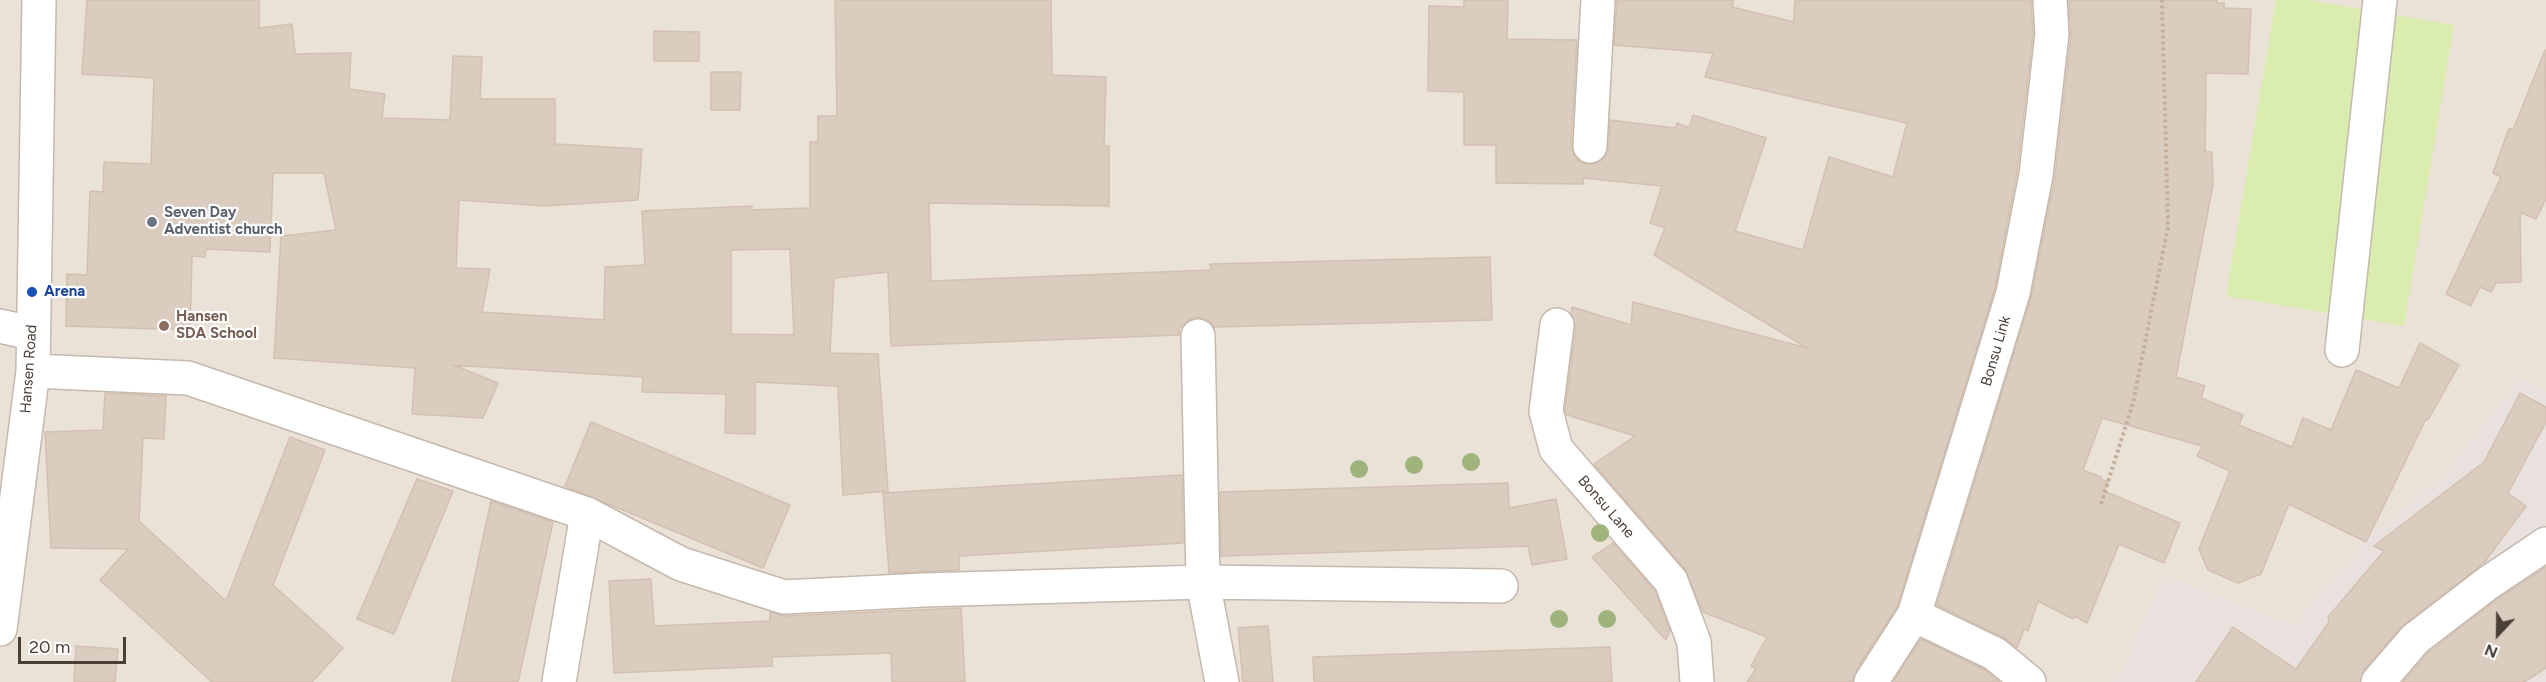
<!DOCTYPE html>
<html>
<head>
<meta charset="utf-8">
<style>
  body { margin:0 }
  #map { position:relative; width:2546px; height:682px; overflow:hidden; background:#f6f0e9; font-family:Figtree,sans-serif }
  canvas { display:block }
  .north { position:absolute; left:2468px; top:604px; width:60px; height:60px; -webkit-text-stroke:4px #fff; paint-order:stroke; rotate:202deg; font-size:16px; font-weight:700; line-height:24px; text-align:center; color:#4a3f36 }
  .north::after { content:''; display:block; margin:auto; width:21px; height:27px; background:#4a3f36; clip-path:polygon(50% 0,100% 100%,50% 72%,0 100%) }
  .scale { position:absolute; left:18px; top:637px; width:108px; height:27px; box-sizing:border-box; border:3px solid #4a3f36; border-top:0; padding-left:8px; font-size:18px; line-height:21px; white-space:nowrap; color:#4a3f36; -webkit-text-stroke:4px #fff; paint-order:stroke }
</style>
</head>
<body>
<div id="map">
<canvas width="2546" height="682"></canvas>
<div class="north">N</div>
<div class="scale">20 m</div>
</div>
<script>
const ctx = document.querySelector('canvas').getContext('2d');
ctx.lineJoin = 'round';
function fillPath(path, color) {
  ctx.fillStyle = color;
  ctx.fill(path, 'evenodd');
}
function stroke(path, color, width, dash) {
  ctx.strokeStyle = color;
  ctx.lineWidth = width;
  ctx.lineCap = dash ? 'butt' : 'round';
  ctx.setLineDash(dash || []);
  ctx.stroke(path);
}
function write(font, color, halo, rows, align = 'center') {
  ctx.font = font + ' Figtree,sans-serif';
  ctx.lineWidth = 4.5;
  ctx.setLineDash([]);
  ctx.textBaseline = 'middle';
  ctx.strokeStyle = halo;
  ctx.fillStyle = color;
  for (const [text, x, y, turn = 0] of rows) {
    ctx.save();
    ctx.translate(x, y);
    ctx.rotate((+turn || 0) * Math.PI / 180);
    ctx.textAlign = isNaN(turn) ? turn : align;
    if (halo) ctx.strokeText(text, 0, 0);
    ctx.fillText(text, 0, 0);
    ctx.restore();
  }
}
fillPath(new Path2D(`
  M 0,0 L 2546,0 L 2546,682 L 0,682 Z`), '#eae1d7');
fillPath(new Path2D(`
  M 2520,378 L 2546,391 L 2546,682 L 2110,682 L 2120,676 L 2164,575 L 2293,625 L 2374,533 L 2446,473 Z`), '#e8e1dd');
fillPath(new Path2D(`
  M 2276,0 L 2308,0 L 2454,25 L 2404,326 L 2226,296 Z`), '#dbecaf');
const building = new Path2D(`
  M 87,0 L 259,0 L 259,28 L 292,24 L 295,54 L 351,53 L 349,89 L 385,94 L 382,118 L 450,120 L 453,56 L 482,57 L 480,99 L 555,99 L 555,144 L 642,149 L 638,200 L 546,206 L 459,200 L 456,268 L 490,269 L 482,312 L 604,320 L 605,267 L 645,265 L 642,211 L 752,206 L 752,210 L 810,208 L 810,142 L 818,142 L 818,116 L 837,116 L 835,0 L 1051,0 L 1052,75 L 1106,77 L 1104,146 L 1109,146 L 1109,206 L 929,203 L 931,281 L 1211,270 L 1210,264 L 1490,257 L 1492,320 L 1214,327 L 1208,320 L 1197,317 L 1189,320 L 1179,328 L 1179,335 L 891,346 L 888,272 L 834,278 L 830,353 L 878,354 L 888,491 L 843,495 L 838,386 L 755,382 L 755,434 L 725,433 L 726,394 L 642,392 L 643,377 L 453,365 L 498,383 L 483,418 L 412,414 L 415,368 L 274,358 L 281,236 L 336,230 L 324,173 L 273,173 L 270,252 L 206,249 L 205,257 L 192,256 L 190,330 L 66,326 L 67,274 L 87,275 L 90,191 L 103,192 L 104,162 L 151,164 L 154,78 L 82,74 ZM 790,249 L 794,335 L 731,334 L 731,250 Z
  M 1464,0 L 1508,0 L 1507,39 L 1577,40 L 1571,145 L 1574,155 L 1580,162 L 1588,165 L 1598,163 L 1605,157 L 1609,147 L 1610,120 L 1675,128 L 1677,123 L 1689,128 L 1693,115 L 1766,138 L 1735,231 L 1803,250 L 1829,157 L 1893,177 L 1907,123 L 1705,77 L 1713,53 L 1614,45 L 1617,0 L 1734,0 L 1732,7 L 1794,22 L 1795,0 L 2031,0 L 2033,33 L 2017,172 L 1995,288 L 1897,607 L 1855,672 L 1852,682 L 1747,682 L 1756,669 L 1751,666 L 1767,637 L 1703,612 L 1685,569 L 1594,464 L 1635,436 L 1567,415 L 1565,410 L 1576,327 L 1571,314 L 1572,307 L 1631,325 L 1633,302 L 1807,348 L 1654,255 L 1665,228 L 1650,223 L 1662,186 L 1583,178 L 1583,184 L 1496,183 L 1496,145 L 1464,145 L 1464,92 L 1428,91 L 1429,6 L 1464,7 Z
  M 2069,0 L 2217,0 L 2217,3 L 2224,3 L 2224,8 L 2251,9 L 2248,74 L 2206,73 L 2205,152 L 2212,152 L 2213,185 L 2176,377 L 2205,386 L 2201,398 L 2243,415 L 2239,425 L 2292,447 L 2303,418 L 2331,430 L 2356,370 L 2399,388 L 2420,343 L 2459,365 L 2428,420 L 2426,419 L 2366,542 L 2289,504 L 2261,574 L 2238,583 L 2208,570 L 2199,549 L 2230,471 L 2197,456 L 2202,446 L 2102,418 L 2083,470 L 2101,477 L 2101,479 L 2108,482 L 2104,491 L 2180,523 L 2164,563 L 2119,544 L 2087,623 L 2075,616 L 2073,619 L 2038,601 L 2028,631 L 2024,629 L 2017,648 L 2003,637 L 1937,605 L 2031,297 L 2055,177 L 2071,36 Z
  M 654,31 L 699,32 L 699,61 L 654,61 Z
  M 2545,50 L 2546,199 L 2536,219 L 2520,212 L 2521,282 L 2496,283 L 2491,292 L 2480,287 L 2471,306 L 2446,294 L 2501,177 L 2493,173 L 2509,128 L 2513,130 Z
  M 711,72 L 741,72 L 740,110 L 711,110 Z
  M 105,393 L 166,396 L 164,439 L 143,438 L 139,521 L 226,601 L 290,437 L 325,450 L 273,585 L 343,648 L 312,682 L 212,682 L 100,580 L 128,549 L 51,548 L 45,432 L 103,430 Z
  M 2520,393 L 2546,407 L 2546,422 L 2508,493 L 2526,506 L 2484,563 L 2401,627 L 2364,670 L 2360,682 L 2196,682 L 2233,627 L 2296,669 L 2329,622 L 2328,617 L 2384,551 L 2374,546 L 2484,462 Z
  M 591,422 L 790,505 L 763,568 L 565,486 Z
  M 1182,475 L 1183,543 L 959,556 L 959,570 L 889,573 L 883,493 Z
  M 417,479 L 453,491 L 394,634 L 357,619 Z
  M 1508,483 L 1509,508 L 1556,499 L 1567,559 L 1532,565 L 1528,546 L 1221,556 L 1220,492 Z
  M 491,501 L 553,522 L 518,682 L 452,682 Z
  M 1613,543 L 1655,591 L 1670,631 L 1666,640 L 1592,557 Z
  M 2546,567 L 2546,668 L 2524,682 L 2403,682 L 2428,653 L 2499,598 Z
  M 651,579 L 654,626 L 770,621 L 770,612 L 785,616 L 961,608 L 965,682 L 892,682 L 891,653 L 772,657 L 772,666 L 614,673 L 609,581 Z
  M 1268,626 L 1273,682 L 1243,682 L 1238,628 Z
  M 1921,639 L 1985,670 L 2000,682 L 1893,682 Z
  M 76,646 L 118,649 L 115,682 L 74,682 Z
  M 1610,647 L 1612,682 L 1314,682 L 1313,657 Z`);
fillPath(building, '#dbccc0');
stroke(building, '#d4c0b0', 1.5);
const minor = new Path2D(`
  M 1590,146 L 1598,0
  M 1557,325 L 1546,411 L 1556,449 L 1671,581 L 1694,642 L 1697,682
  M 0,326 L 32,333
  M 1198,336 L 1203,582 L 1501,586
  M 2342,350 L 2380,0
  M 33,371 L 188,378 L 587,514 L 681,564 L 784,597 L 924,590 L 1203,582 L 1222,682
  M 1914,615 L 1995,654 L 2029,682
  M 0,629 L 33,371 L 39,0
  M 559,682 L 587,514
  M 1871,682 L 1914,615 L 2013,293 L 2036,175 L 2052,34 L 2050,0
  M 2378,682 L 2415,639 L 2488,583 L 2546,544`);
stroke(minor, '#c5b9ad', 36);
stroke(new Path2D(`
  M 2101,504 L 2133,403 L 2168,227 L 2162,0`), '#c5af9b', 4, [3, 3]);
stroke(minor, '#fff', 33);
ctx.fillStyle = '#9fb37d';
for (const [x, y] of [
  [1471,462],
  [1414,465],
  [1359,469],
  [1600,533],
  [1559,619],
  [1607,619]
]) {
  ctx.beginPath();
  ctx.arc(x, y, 9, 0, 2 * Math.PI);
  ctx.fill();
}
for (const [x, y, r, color] of [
  [152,222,6,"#6b7280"],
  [32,292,6,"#1a4fb4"],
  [164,326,6,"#8d6e63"]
]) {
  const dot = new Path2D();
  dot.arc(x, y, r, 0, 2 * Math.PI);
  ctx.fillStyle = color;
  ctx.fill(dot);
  stroke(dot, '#fff', 2);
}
write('bold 15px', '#5b616d', '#fff', [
  ["Seven Day",164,213],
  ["Adventist church",164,230]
], 'left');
write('bold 15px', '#164399', '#fff', [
  ["Arena",44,292]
], 'left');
write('bold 15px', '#785e54', '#fff', [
  ["Hansen",176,317],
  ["SDA School",176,334]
], 'left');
write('15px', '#4a3f36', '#fff', [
  ["Bonsu Link",1996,351,-74],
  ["Hansen Road",29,369,-86],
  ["Bonsu Lane",1606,507,49]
]);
</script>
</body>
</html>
